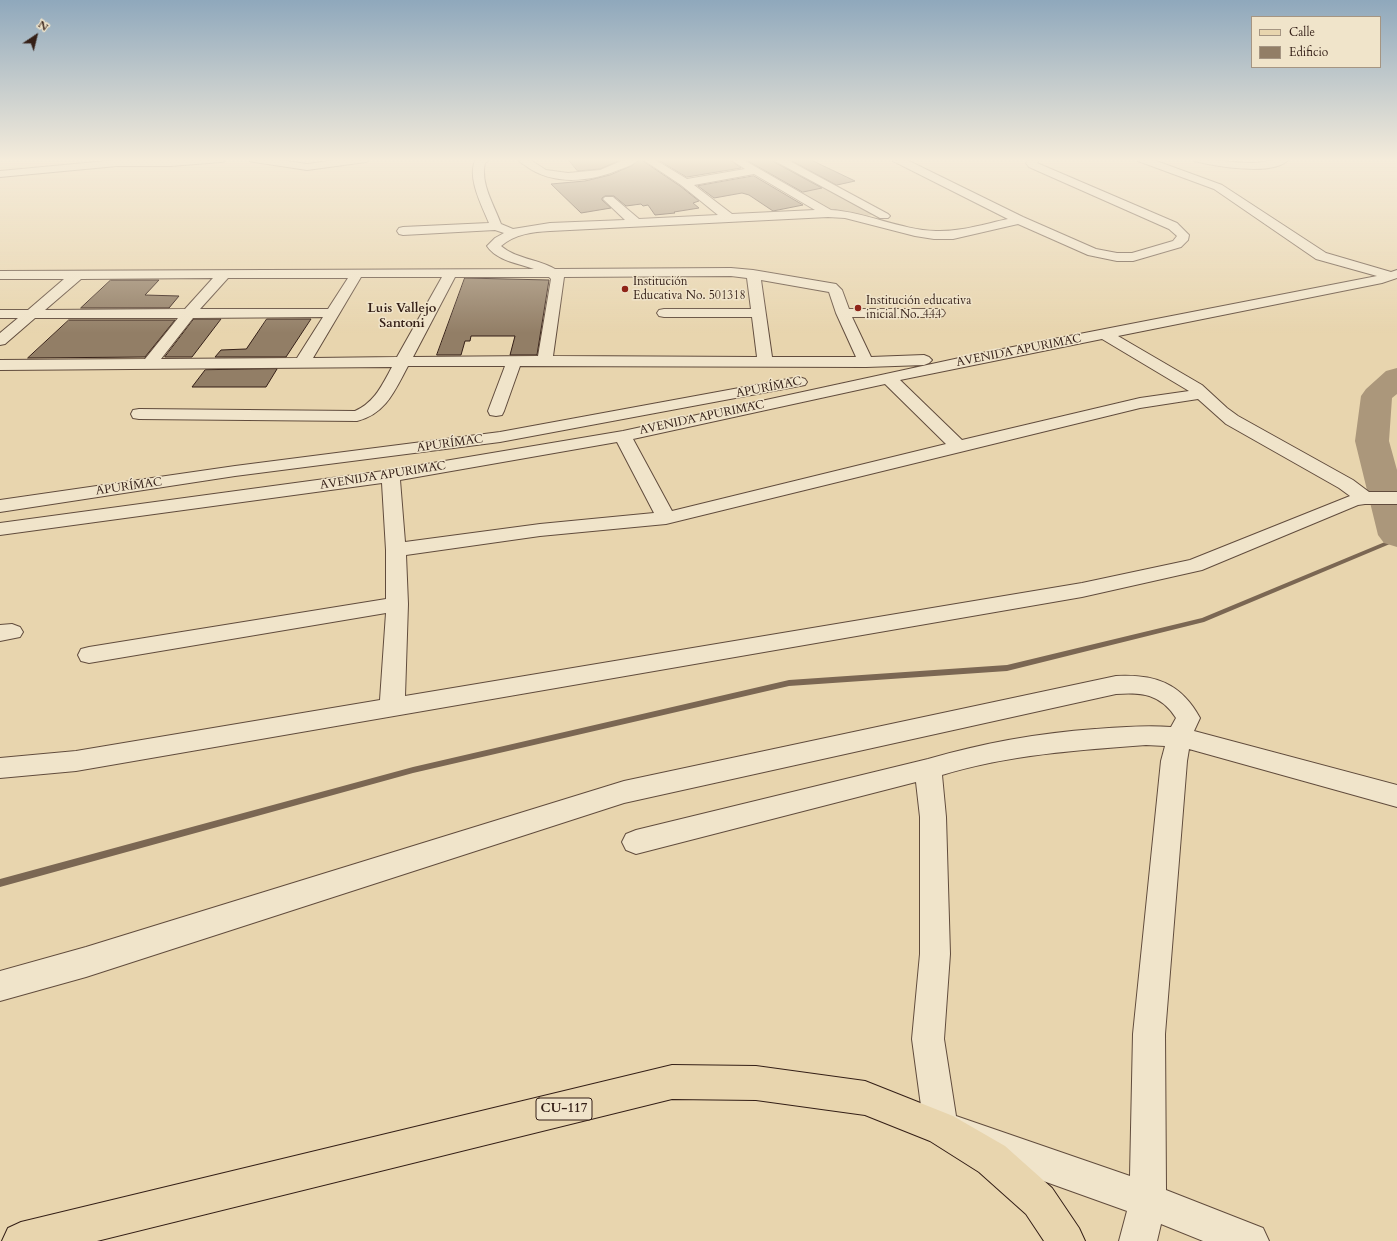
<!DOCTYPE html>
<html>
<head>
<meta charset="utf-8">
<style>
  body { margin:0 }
  #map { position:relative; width:1397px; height:1241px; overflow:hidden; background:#e8d5ae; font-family:Cardo,serif }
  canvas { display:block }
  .legend { position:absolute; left:1251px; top:16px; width:130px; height:52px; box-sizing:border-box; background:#f0e4ca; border:1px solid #a59582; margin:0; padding:5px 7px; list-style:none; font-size:12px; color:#341f17 }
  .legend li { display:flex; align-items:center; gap:8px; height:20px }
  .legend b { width:20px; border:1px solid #a59582 }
  .north { position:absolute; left:16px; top:16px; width:40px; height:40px; -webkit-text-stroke:3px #f0e4ca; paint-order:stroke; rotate:35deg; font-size:11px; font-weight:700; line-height:16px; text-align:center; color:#341f17 }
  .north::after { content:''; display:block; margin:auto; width:14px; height:18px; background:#341f17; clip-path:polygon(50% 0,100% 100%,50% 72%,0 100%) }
</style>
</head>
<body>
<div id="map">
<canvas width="1397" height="1241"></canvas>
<ul class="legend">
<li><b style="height:5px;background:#e8d5ae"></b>Calle</li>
<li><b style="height:11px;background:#927e66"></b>Edificio</li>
</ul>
<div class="north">N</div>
</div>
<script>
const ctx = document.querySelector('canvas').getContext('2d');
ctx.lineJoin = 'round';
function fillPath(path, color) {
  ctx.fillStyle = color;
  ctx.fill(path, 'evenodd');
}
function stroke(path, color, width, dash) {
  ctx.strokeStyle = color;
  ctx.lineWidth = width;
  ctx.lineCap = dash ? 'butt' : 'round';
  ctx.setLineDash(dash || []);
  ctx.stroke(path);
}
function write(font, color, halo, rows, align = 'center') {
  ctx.font = font + ' Cardo,serif';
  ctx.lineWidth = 3;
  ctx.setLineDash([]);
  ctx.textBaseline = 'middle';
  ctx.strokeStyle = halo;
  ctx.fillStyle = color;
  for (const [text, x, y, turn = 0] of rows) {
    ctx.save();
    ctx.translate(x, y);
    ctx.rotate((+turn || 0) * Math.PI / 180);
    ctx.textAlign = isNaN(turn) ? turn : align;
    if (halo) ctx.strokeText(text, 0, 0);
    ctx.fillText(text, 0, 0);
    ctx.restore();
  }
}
fillPath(new Path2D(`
  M 739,159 L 775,159 L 875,214 L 867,216 L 833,211 Z`), '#c9b694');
fillPath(new Path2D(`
  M 1397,537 L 1397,541 L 1204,622 L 1007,671 L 789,686 L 413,773 L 0,887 L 0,879 L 413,767 L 789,680 L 1007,665 L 1202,618 Z`), '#7b6753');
fillPath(new Path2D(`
  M 1397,368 L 1397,394 L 1392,398 L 1389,441 L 1397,470 L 1397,547 L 1384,543 L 1378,535 L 1355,441 L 1361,396 L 1366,389 L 1386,371 Z`), '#ab977b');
const building = new Path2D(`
  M 568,159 L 623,159 L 600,169 L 578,171 Z
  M 640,159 L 680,186 L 699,201 L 693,203 L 699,208 L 674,212 L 675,213 L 655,215 L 648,205 L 643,206 L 641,204 L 626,206 L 614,196 L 605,196 L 602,198 L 602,200 L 611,208 L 581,213 L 551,184 L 585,181 L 610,175 L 631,166 Z
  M 657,159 L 729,159 L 741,168 L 687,177 Z
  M 745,159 L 773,159 L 774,162 L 822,188 L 803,192 Z
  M 789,159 L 809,159 L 855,181 L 837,185 Z
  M 754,176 L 803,205 L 773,211 L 749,195 L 742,193 L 714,198 L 698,186 Z
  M 465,278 L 549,280 L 537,355 L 510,355 L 515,336 L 471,336 L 470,341 L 465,341 L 461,355 L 437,355 Z
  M 111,280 L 159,280 L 145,295 L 179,296 L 169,308 L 81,308 Z
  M 194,319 L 221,319 L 192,357 L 165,357 Z
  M 267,319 L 311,319 L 286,357 L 215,357 L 221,350 L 246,349 Z
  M 69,320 L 175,320 L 145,357 L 28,358 Z
  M 277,369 L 266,387 L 192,387 L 205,370 Z`);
fillPath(building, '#927e66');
stroke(building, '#341f17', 1);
const minor = new Path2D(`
  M 226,159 L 225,161 L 221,162 L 171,166 L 117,166 L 0,177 L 0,171 L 117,160 Z
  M 249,159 L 274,159 L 307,164 L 344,159 L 371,159 L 366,162 L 307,170 L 254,162 L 250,161 Z
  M 476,159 L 491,159 L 485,163 C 480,183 494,205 501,224 L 513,229 L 550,223 L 625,220 L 603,199 L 605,197 L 613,197 L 639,219 L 718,215 L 681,185 L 642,159 L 654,159 L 687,179 L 745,169 L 730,159 L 742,159 L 831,210 C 866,212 900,230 936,231 C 960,232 984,224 1008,219 L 893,161 L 892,159 L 905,159 L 1023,217 L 1096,249 L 1117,253 L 1132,253 L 1173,241 L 1177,236 L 1169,229 L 1029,167 L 1026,163 L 1029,159 L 1040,159 L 1037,163 L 1177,223 L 1189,235 L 1188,240 L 1181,247 L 1133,261 L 1117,261 L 1088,255 L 1018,224 L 953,239 L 934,239 L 915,236 L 845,218 L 828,217 L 550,231 C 532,232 515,234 501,246 C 516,259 538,259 555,269 L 731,268 L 753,270 L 836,284 L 842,290 L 849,309 L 938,309 L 943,310 L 945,313 L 943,316 L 938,317 L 852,317 L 871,357 L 924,355 L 929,357 L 932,360 L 929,363 L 924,365 L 866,367 L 520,366 L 504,411 L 502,415 L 496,416 L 490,415 L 488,411 L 505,366 L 408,366 C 395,390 386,414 357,421 L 139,419 L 133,418 L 131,414 L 133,410 L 139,409 L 355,411 C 375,402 382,385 392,367 L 0,370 L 0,360 L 145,359 L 178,318 L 35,318 L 5,344 L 0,345 L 0,333 L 18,318 L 0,318 L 0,310 L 28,310 L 64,279 L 0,279 L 0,271 L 534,269 C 518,263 497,261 487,246 L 495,238 L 504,233 L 495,230 L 403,235 L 399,234 L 397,231 L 399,228 L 403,227 L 489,223 C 482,206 466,176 476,159 ZM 754,174 L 815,210 L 732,214 L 694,185 ZM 731,276 L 747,278 L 751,309 L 664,309 L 659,310 L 657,313 L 659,316 L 664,317 L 752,317 L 757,357 L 553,356 L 564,277 ZM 361,277 L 442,277 L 397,357 L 313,358 ZM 455,277 L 549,277 L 551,279 L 538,356 L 413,357 ZM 213,278 L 185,309 L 45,310 L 81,279 ZM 228,278 L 348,278 L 328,309 L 200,309 ZM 761,280 L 829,292 L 836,313 L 856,357 L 772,357 ZM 323,317 L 297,358 L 161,359 L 193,318 Z
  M 517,159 L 529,159 L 546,170 L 568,173 L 600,170 L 626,159 L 639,159 C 635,164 627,167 621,169 C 591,182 553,186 526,166 C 523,164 519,162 517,159 Z
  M 774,159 L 786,159 L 888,214 L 890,216 L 888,218 L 880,218 L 775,161 Z
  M 1137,159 L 1151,159 L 1222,185 L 1326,253 L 1391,272 L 1397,270 L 1397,278 L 1382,283 L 1118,336 L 1202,385 L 1227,408 L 1238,416 L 1353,480 L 1369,492 L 1397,492 L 1397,504 L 1365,504 L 1358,505 L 1202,570 L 1082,597 L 76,771 L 0,778 L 0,758 L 76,751 L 380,700 L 386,613 L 89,663 L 81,661 L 78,655 L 81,649 L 89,647 L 386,599 L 386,550 L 382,483 L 0,535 L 0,523 L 391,470 L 623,431 L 987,352 L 1377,276 L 1316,259 L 1214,189 L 1138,161 ZM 1102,339 L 1189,391 L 1140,398 L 962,440 L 900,380 ZM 885,384 L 946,444 L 672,511 L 633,439 ZM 1198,399 L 1226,424 L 1339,488 L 1350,496 L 1190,560 L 1082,583 L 405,696 L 408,604 L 406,555 L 540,536 L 666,524 L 1140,408 ZM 617,442 L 654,513 L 540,524 L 405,542 L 400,480 Z
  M 1193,159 C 1213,159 1232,163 1252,163 C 1265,163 1276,158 1289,159 C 1274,177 1215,166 1194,161 Z
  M 799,377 L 805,379 L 807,382 L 805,385 L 500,442 L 235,476 L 0,512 L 0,500 L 235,466 L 500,432 Z
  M 12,624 L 20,627 L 23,632 L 20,637 L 0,641 L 0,625 Z
  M 1116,676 C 1155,674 1181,683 1200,718 L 1194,731 L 1397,785 L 1397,807 L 1189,749 L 1187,761 L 1165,1034 L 1166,1190 L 1263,1228 L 1269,1241 L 1203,1241 L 1161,1224 L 1157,1241 L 1119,1241 L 1127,1211 L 929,1140 L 924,1128 L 912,1039 L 920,954 L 920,817 L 916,782 L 636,854 L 626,850 L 622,842 L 626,834 L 636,830 L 928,759 C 983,743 1039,733 1095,729 C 1121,727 1146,725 1171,727 L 1176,718 C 1161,694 1142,692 1116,694 L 624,803 L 86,977 L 0,1001 L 0,971 L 86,947 L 624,781 ZM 1146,745 L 1165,746 L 1161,761 L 1133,1034 L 1130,1176 L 956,1116 L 944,1039 L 950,954 L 946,817 L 942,775 C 1008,755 1077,750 1146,745 Z`);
const major = new Path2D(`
  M 672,1065 L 756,1066 L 865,1081 L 953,1116 L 1005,1146 L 1052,1188 L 1079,1228 L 1085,1241 L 1044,1241 L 1026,1214 L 979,1172 L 930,1141 L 865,1115 L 756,1100 L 672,1099 L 97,1241 L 2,1241 L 8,1228 L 21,1222 Z`);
stroke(minor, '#614c3d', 2);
stroke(major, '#341f17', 2);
fillPath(minor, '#f0e4ca');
fillPath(major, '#e8d5ae');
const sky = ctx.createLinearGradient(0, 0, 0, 333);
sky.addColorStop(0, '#8fa8bc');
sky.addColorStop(0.48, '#f5ecdb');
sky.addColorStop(1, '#f5ecdb00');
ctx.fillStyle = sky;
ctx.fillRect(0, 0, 1397, 333);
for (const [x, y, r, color] of [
  [625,289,4,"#8f2418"],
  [858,308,4,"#8f2418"]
]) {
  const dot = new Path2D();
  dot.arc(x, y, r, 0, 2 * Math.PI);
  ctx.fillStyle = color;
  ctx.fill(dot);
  stroke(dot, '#f0e4ca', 1.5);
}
write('12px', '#341f17', '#f0e4ca', [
  ["Institución",633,282],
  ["Educativa No. 501318",633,296],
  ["Institución educativa",866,301],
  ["inicial No. 444",866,315]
], 'left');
write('12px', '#341f17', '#f0e4ca', [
  ["AVENIDA APURIMAC",1019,351,-11],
  ["APURÍMAC",769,388,-11],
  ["AVENIDA APURIMAC",702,418,-12],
  ["APURÍMAC",450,444,-8],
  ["AVENIDA APURIMAC",383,476,-9],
  ["APURÍMAC",129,487,-8]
]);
write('bold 13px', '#341f17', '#f0e4ca', [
  ["Luis Vallejo",402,309],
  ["Santoni",402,324]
]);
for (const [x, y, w] of [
  [564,1109,56]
]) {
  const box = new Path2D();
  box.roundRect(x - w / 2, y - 11, w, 22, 3);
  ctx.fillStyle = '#f0e4ca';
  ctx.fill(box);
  stroke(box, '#341f17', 1);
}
write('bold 13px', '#341f17', null, [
  ["CU-117",564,1109]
]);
</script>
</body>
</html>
